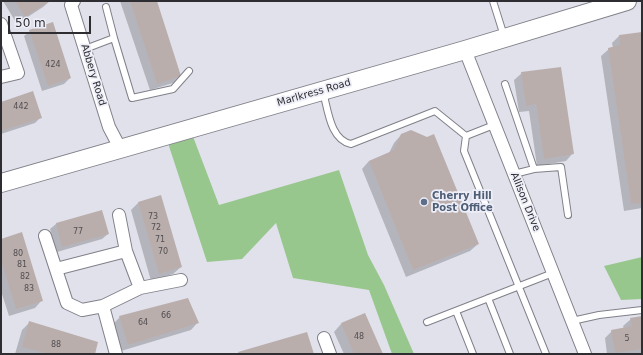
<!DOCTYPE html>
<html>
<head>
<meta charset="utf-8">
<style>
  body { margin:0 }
  #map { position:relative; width:643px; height:355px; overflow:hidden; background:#e1e1eb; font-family:"DejaVu Sans",sans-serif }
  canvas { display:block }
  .frame { position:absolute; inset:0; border:2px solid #2e2e32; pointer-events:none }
  .scale { position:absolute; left:8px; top:16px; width:83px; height:18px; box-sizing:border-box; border:2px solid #2e2e32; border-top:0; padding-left:5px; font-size:12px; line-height:14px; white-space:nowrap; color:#2e2e32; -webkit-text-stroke:3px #eeeef9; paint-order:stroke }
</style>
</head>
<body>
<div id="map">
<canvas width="643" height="355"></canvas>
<div class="frame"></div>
<div class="scale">50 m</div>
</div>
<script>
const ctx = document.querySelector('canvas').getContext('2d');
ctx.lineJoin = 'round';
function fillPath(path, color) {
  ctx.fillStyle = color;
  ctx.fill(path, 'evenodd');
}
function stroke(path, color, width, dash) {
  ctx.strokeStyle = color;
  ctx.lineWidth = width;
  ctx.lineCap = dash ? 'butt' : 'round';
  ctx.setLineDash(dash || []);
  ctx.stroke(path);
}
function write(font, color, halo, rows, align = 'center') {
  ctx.font = font + ' "DejaVu Sans",sans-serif';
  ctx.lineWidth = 3.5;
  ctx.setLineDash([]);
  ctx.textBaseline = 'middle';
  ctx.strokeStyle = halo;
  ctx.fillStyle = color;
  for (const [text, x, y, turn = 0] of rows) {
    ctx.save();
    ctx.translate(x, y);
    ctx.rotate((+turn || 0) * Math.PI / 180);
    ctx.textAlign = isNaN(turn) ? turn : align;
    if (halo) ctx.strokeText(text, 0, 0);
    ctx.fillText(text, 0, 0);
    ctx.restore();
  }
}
fillPath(new Path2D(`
  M 189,126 L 219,205 L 339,170 L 368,255 L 384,285 L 414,354 L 392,354 L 369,290 L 293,278 L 276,223 L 242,259 L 207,262 L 165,134 Z
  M 642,257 L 642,299 L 621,300 L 604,266 Z`), '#98c78e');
fillPath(new Path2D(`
  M 3,1 L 50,1 L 43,7 L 17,24 Z
  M 120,1 L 156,1 L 180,75 L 173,83 L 150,90 Z
  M 30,31 L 70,78 L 64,84 L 42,91 L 24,36 Z
  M 642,33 L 642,208 L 624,211 L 601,56 L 609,49 L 613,48 L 612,43 L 619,36 Z
  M 522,73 L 573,153 L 566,161 L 537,166 L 529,111 L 519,112 L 514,80 Z
  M 1,103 L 41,117 L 35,123 L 1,134 Z
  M 401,135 L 478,244 L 470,251 L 406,277 L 362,169 L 369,161 L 389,153 L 394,143 Z
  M 160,196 L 181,267 L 173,274 L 151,281 L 131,210 L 138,203 Z
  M 101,211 L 108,234 L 102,239 L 57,252 L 50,229 L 56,224 Z
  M 1,240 L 42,300 L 35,308 L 9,316 L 1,291 Z
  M 364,314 L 382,354 L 344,354 L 334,332 L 341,324 Z
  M 120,317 L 198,322 L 191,330 L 121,351 L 113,324 Z
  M 642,317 L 642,354 L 607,354 L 605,338 L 612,331 L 624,329 L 623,326 L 631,319 Z
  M 29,323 L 94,354 L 15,354 L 22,330 Z`), '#0003');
fillPath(new Path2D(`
  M 15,1 L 50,1 L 25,17 Z
  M 130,1 L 157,1 L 181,76 L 157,84 Z
  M 53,22 L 71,78 L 48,86 L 29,30 Z
  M 642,32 L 642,203 L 631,204 L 608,48 L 620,45 L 619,35 Z
  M 561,67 L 574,154 L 544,159 L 536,104 L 526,106 L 521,72 Z
  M 33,91 L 42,118 L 1,131 L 1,102 Z
  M 411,130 L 427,137 L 434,134 L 479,244 L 413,270 L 369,161 L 394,150 L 401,134 Z
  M 161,195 L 182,267 L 159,274 L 138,202 Z
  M 102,210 L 109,234 L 62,247 L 56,223 Z
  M 22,232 L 43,301 L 16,309 L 1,261 L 1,239 Z
  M 188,298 L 199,323 L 128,345 L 119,316 Z
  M 365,313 L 383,354 L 354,354 L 341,323 Z
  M 642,316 L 642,349 L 615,353 L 611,330 L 632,326 L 630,318 Z
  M 29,321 L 98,342 L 95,354 L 48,354 L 22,347 Z
  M 307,332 L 314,354 L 239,354 L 238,352 Z`), '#baaead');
const lane = new Path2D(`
  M 493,1 L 504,36
  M 106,7 L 114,38
  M 85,49 L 114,38 L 132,98 L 173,89 L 189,71
  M 505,84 L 534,169
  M 323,92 C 328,109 330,140 351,144 L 435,111 L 466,136 L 494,125
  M 466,136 L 464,151 L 546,354
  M 514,174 L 534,169 L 561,167 L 568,215
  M 488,298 L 510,354
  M 456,311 L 473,354
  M 572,321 L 599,315 L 642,310
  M 427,322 L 553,273`);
const street = new Path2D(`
  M 74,1 L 71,5 L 109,127 L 120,148
  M 1,24 L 18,73 L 1,77
  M 465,50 L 585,354
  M 45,236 L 67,303 L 82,310 L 103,306 L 116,354
  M 126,251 L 140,288 L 181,280
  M 56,269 L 126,251 L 119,215
  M 103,306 L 140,288
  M 324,338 L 330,354`);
const secondary = new Path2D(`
  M 1,183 L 465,50 L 627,1`);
stroke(lane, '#80808a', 8);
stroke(street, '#80808a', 14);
stroke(secondary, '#80808a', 20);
stroke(lane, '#fff', 6);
stroke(street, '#fff', 12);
stroke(secondary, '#fff', 18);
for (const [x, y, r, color] of [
  [424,202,4,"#5c6f8a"]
]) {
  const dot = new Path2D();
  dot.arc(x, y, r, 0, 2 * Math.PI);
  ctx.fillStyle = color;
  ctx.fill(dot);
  stroke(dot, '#eeeef9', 1.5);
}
write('8px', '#514e51', null, [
  ["424",53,65],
  ["442",21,107],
  ["73",153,217],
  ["72",156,228],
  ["77",78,232],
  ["71",160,240],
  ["70",163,252],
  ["80",18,254],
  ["81",22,265],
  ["82",25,277],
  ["83",29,289],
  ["66",166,316],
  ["64",143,323],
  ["48",359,337],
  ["5",627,339],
  ["88",56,345]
]);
write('10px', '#2e2e32', '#eeeef9', [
  ["Abbery Road",93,75,73],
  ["Marlkress Road",314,93,-16],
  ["Allison Drive",525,202,68]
]);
write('bold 10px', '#4e5e75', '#eeeef9', [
  ["Cherry Hill",432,196],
  ["Post Office",432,208]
], 'left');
</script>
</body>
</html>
